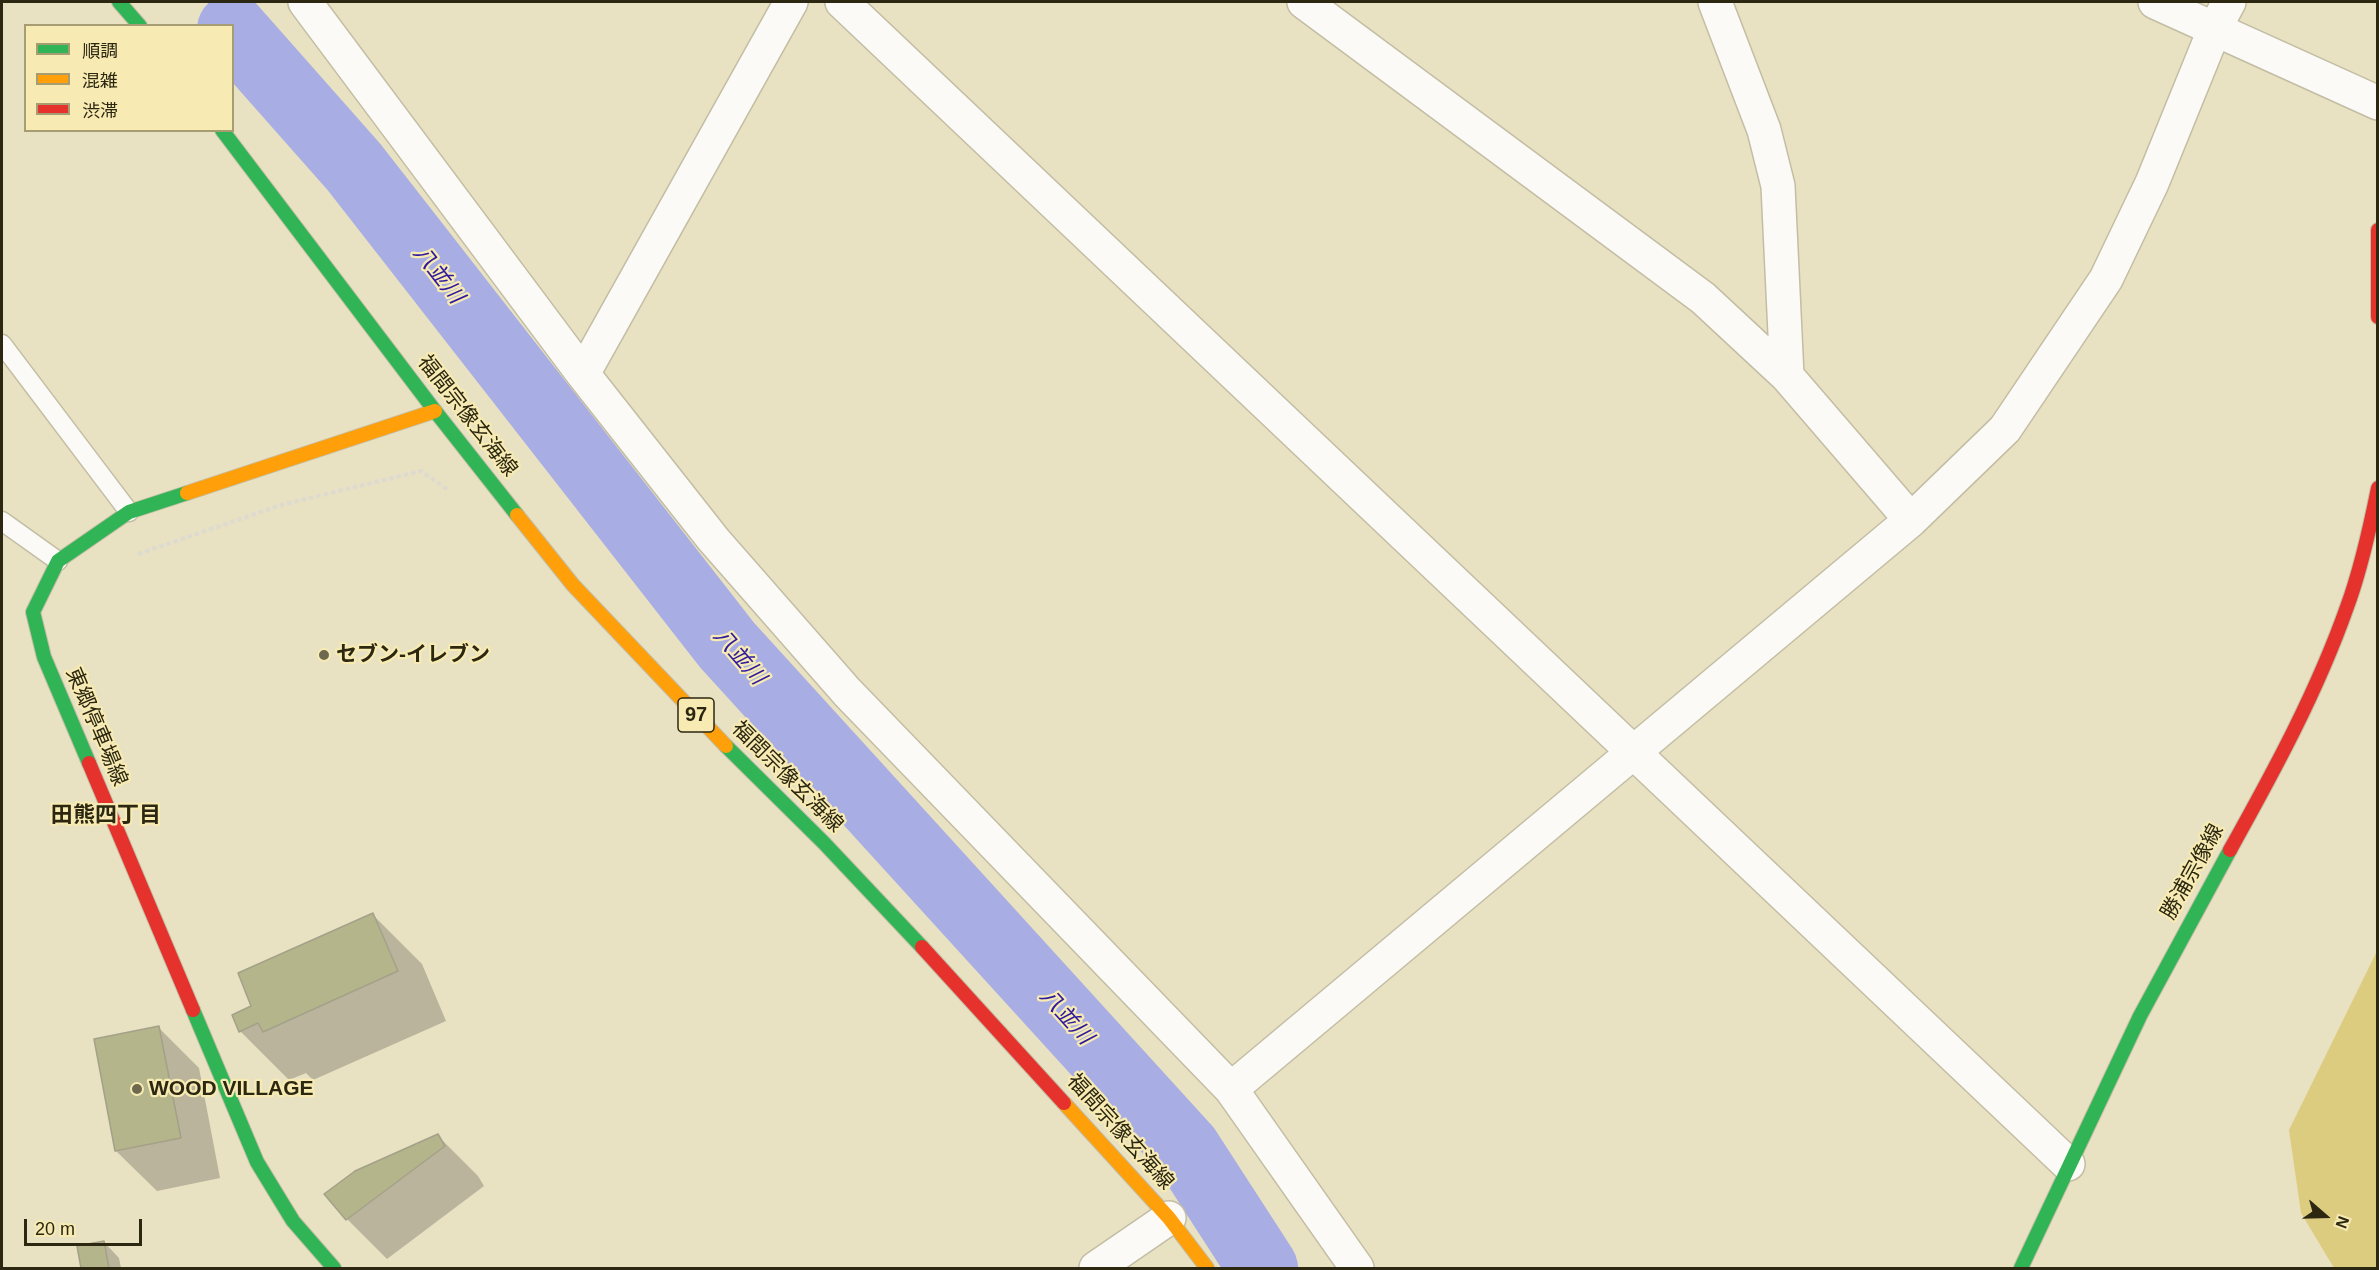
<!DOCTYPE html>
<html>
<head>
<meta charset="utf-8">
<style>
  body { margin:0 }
  #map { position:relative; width:2379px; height:1270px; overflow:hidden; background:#e8e1c2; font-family:Helvetica,"Noto Sans JP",sans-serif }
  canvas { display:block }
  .frame { position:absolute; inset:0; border:3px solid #2c2711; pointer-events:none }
  .legend { position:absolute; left:24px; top:24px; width:210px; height:108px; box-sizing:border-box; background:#f7ebb3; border:2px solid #a69d72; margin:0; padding:8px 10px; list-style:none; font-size:18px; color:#2c2711 }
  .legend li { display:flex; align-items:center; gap:12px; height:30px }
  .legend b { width:30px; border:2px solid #a69d72 }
  .north { position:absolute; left:2295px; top:1186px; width:60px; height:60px; -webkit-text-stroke:4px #f7ebb3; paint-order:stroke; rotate:110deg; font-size:16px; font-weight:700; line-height:24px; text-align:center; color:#2c2711 }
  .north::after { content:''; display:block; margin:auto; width:21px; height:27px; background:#2c2711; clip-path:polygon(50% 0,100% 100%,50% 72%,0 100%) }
  .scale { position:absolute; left:24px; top:1219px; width:118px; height:27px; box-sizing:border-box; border:3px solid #2c2711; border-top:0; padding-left:8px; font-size:18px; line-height:21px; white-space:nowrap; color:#2c2711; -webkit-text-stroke:4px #f7ebb3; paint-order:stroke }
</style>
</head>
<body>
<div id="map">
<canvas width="2379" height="1270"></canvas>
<div class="frame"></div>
<ul class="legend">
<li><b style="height:8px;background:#30b455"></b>順調</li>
<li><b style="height:8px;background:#ff9f0a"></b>混雑</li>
<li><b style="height:8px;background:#e5322d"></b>渋滞</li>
</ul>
<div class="north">N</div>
<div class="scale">20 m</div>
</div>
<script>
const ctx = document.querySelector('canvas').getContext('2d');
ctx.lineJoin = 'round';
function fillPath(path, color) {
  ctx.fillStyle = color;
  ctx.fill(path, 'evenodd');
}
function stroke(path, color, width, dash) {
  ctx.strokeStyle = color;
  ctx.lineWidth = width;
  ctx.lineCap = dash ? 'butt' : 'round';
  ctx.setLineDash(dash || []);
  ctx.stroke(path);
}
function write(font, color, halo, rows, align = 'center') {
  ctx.font = font + ' Helvetica,"Noto Sans JP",sans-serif';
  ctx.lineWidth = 4.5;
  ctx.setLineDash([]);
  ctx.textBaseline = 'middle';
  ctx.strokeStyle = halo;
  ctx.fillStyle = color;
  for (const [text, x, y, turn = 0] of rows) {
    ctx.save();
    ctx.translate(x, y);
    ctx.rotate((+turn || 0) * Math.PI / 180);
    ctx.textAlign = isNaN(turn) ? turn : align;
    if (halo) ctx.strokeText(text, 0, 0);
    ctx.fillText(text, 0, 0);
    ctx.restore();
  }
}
fillPath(new Path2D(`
  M 2377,951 L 2377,1268 L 2334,1268 L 2301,1213 L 2289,1130 Z`), '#dccc80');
fillPath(new Path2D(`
  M 372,914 L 422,964 L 446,1021 L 313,1080 L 306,1073 L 289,1080 L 240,1031 L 252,1007 Z
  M 159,1028 L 199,1068 L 220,1178 L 157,1191 L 116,1151 Z
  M 438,1136 L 478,1176 L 484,1186 L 387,1259 L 347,1219 Z
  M 104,1242 L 119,1258 L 121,1268 L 83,1268 L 79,1247 Z`), '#0003');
stroke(new Path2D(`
  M 232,29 L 354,167 L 727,645 L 1186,1149 L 1263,1268`), '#a8ade3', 70);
const building = new Path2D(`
  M 373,913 L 398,971 L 263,1032 L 258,1023 L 239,1032 L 232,1015 L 251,1006 L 238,973 Z
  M 159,1026 L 181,1138 L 115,1151 L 94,1039 Z
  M 438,1134 L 445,1146 L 346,1220 L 324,1194 L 355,1171 Z
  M 104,1241 L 109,1268 L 81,1268 L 77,1246 Z`);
fillPath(building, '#b4b58a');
stroke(building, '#a3a18a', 1.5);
const lane = new Path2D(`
  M 2,344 L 129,512
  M 2,521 L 58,561`);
const street = new Path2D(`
  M 305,2 L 583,374 L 713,539 L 847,692 L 1231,1089 L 1357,1268
  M 842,2 L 2068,1164
  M 1304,2 L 1703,298 L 1787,376 L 1911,520
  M 1715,2 L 1764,130 L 1778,186 L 1787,376
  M 2155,2 L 2378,103
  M 583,374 L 791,2
  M 1231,1089 L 1911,520 L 2005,429 L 2106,279 L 2152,183 L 2215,28 L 2229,2
  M 1096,1268 L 1169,1218`);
const fast = new Path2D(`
  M 119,2 L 140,26
  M 222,130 L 435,411 L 517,515
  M 726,746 L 824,843 L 922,947
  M 89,763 L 44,657 L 33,612 L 58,561 L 129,512 L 187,493
  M 193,1010 L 257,1162 L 293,1221 L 334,1268
  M 2021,1268 L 2140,1016 L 2230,850`);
const slow = new Path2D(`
  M 187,493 L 435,411
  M 517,515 L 573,585 L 726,746
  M 1064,1103 L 1169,1218 L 1207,1268`);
const jam = new Path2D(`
  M 2378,230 L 2378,317
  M 89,763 L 193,1010
  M 2230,850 C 2274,771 2317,692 2347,607 C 2361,569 2370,528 2378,488
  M 922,947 L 1064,1103`);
stroke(lane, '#c2bda4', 21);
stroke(street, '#c2bda4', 36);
stroke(fast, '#c2bda4', 16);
stroke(slow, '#c2bda4', 16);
stroke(jam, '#c2bda4', 16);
stroke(new Path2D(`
  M 138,554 L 281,505 L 421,471 L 448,490`), '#dddad0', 4, [4.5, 3]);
stroke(lane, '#fcfaf6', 18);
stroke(street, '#fcfaf6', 33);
stroke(fast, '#30b455', 14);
stroke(slow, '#ff9f0a', 14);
stroke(jam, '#e5322d', 14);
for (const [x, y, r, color] of [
  [324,655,6,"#6e684f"],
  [137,1089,6,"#6e684f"]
]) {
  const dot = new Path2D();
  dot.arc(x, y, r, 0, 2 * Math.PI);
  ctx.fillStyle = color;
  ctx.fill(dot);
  stroke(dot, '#f7ebb3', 2);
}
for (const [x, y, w] of [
  [696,715,36]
]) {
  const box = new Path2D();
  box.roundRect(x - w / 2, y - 17, w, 34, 4.5);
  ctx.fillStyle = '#f7ebb3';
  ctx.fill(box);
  stroke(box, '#2c2711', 1.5);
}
write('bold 20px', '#2c2711', null, [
  ["97",696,715]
]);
write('21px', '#2c2711', '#f7ebb3', [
  ["福間宗像玄海線",467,416,52],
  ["東郷停車場線",96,727,67],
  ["福間宗像玄海線",787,777,45],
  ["勝浦宗像線",2193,872,-61],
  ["福間宗像玄海線",1120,1132,48]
]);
write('bold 21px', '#2c2711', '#f7ebb3', [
  ["セブン-イレブン",336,655],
  ["WOOD VILLAGE",149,1089]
], 'left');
write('italic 22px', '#2f1a9f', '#f7ebb3', [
  ["八並川",438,275,52],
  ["八並川",739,657,49],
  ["八並川",1066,1017,48]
]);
write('bold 22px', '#2c2711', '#f7ebb3', [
  ["田熊四丁目",106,816]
]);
</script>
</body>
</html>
